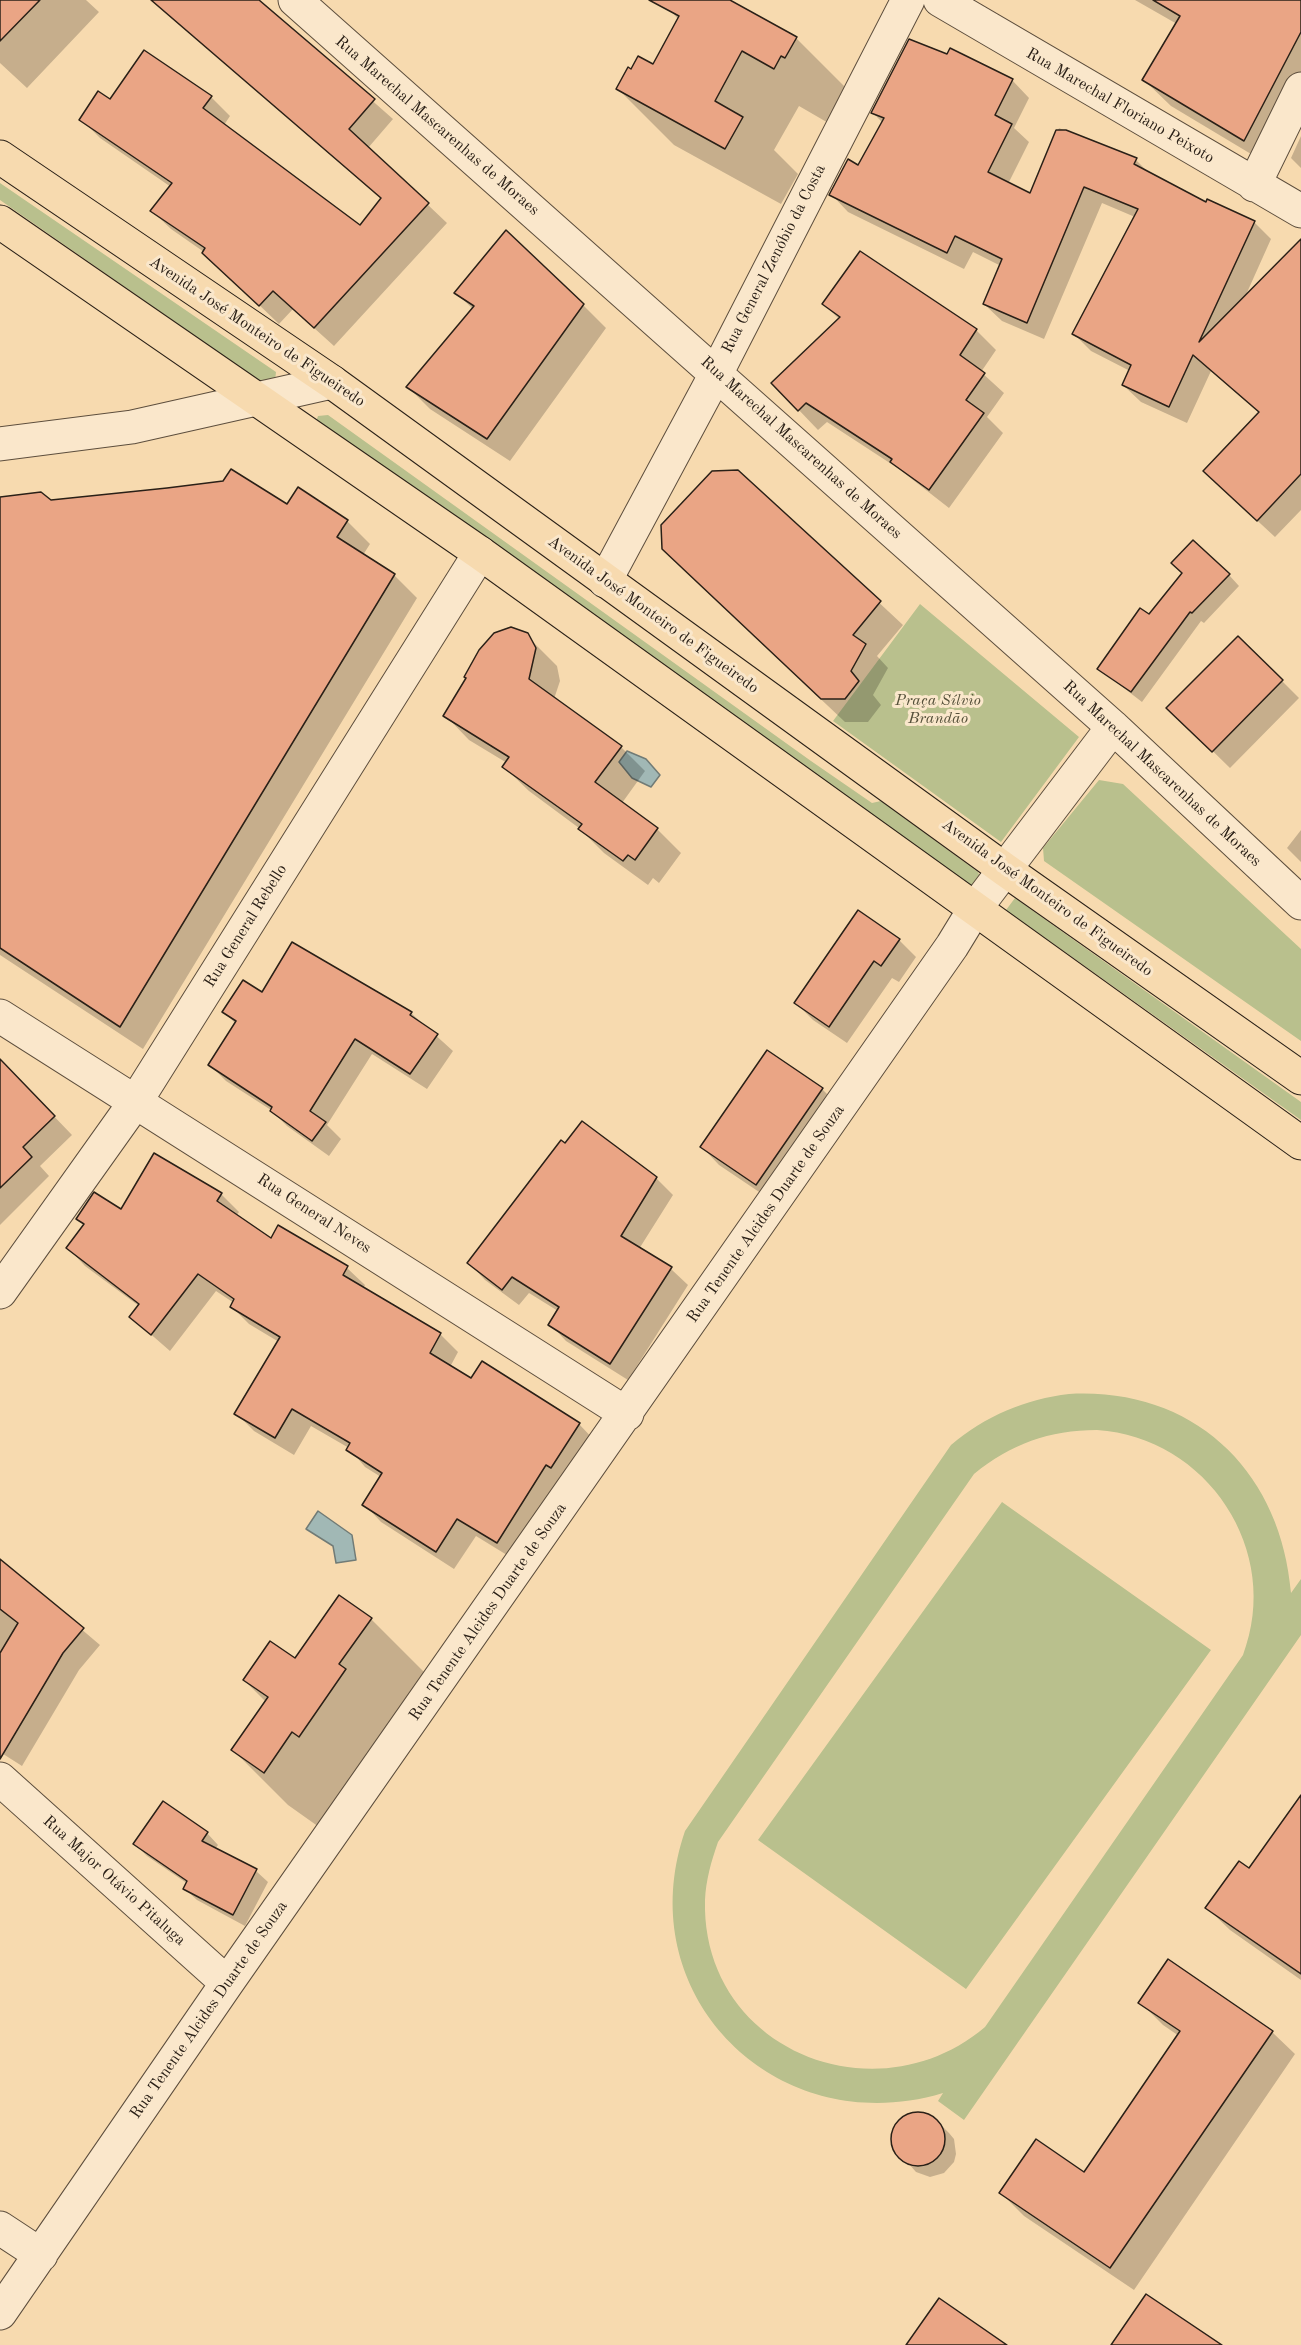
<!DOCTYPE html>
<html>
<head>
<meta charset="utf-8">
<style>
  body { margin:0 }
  canvas { display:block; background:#f7daaf }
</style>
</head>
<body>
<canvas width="1301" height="2345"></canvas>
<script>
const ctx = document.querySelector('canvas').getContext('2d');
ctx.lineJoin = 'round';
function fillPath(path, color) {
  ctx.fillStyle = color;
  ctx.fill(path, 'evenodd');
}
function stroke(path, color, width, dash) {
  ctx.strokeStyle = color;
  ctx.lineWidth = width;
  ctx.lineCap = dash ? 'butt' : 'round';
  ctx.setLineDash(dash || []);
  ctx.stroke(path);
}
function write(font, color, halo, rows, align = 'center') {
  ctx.font = font + ' "Old Standard TT",serif';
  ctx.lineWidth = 6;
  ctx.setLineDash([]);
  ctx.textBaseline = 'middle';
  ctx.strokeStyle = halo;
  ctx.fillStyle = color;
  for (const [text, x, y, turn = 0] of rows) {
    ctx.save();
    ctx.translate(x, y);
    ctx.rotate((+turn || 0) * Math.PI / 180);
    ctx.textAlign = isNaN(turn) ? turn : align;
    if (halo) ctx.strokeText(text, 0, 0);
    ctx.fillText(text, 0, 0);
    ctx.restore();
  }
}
fillPath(new Path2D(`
  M 0,183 L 276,372 L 275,381 L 267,386 L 0,200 Z
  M 328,415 L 811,761 L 872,803 L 881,801 L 978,872 L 980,877 L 975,892 L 316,422 L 318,416 Z
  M 920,604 L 1079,737 L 1001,842 L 833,721 Z
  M 1099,780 L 1123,784 L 1301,949 L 1301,1041 L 1044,861 L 1043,848 Z
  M 1015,898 L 1301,1102 L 1301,1120 L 1006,910 Z
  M 1069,1394 C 1195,1387 1281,1472 1291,1593 L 1301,1579 L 1301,1635 L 964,2120 L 938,2101 L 943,2093 C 778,2143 628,1997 685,1831 L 951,1445 C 985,1416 1026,1399 1069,1394 ZM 1097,1430 C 1207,1437 1283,1551 1243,1655 L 985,2027 C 875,2120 701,2049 705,1900 C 706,1880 711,1862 718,1842 L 974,1474 C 1011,1444 1049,1430 1097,1430 Z
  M 1002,1502 L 1211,1650 L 966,1989 L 758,1840 Z`), '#b9c08d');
const water = new Path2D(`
  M 627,751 L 646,759 L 660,775 L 651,787 L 632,778 L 619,762 Z
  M 318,1511 L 352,1535 L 356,1560 L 336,1563 L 333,1546 L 306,1529 Z`);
fillPath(water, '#a1b8b5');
stroke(water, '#717b76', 1.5);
fillPath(new Path2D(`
  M 0,0 L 86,0 L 99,12 L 27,88 L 0,63 Z
  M 258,0 L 393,119 L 368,148 L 447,223 L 334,346 L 293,309 L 279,324 L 204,252 L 171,229 L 152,211 L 171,187 L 100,138 L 81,119 L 110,101 L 211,97 L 230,116 L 224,125 L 360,227 L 382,200 L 154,1 Z
  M 674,0 L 727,0 L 796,38 L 852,94 L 830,124 L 799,106 L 774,150 L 798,174 L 781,204 L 674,145 L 618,89 L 632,71 L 653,66 L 679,20 L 669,9 Z
  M 1135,0 L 1301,0 L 1301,108 L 1271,166 L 1171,106 L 1144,80 L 1177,24 Z
  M 1012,80 L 1029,98 L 1014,128 L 1029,142 L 1008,184 L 1031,195 L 1059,128 L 1136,160 L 1149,173 L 1207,204 L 1254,222 L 1271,239 L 1245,297 L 1301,243 L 1301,510 L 1275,537 L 1222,488 L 1259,413 L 1211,371 L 1187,423 L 1141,402 L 1123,385 L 1130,371 L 1091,351 L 1074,334 L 1135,217 L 1102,203 L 1044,339 L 1002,321 L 984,304 L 1001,266 L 973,252 L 964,269 L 848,212 L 831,194 L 859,167 L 883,123 L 873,113 Z
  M 1301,136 L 1301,168 L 1291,158 Z
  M 861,253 L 976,330 L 996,350 L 981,372 L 1004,393 L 987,417 L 1003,433 L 949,508 L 899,469 L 827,422 L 818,430 L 773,383 L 839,319 L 824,304 Z
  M 456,293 L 583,305 L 606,328 L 510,461 L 430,409 L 408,387 L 473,309 Z
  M 738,471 L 903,625 L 877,656 L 888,668 L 873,695 L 881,705 L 868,722 L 845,722 L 686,572 Z
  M 0,499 L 287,506 L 347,521 L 370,544 L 363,555 L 394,575 L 417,598 L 143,1049 L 0,955 Z
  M 1229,575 L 1239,586 L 1204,623 L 1201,621 L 1142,702 L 1099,669 L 1149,616 Z
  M 502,630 L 519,630 L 532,641 L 557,666 L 560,681 L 554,699 L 621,747 L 645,771 L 622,803 L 657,829 L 681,853 L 659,883 L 653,878 L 648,885 L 604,853 L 579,828 L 529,791 L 504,767 L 507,763 L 469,740 L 445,715 L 495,634 Z
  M 1282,681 L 1299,698 L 1230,768 L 1186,725 Z
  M 1301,830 L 1301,862 L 1287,848 Z
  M 899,940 L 916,957 L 899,982 L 892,978 L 847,1043 L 813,1020 L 796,1003 Z
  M 263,994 L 411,1013 L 453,1051 L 427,1089 L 372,1054 L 327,1125 L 341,1139 L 329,1156 L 287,1126 L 271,1110 L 226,1081 L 210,1065 L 236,1024 L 224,1012 Z
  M 0,1060 L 72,1135 L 40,1166 L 49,1176 L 0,1225 Z
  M 822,1089 L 839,1106 L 774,1202 L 719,1165 L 702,1147 Z
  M 656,1178 L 673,1195 L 639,1249 L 671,1269 L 688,1285 L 628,1380 L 566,1341 L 550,1324 L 558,1311 L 529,1293 L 519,1305 L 485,1280 L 469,1263 Z
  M 221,1194 L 239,1212 L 236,1216 L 271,1240 L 279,1227 L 347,1268 L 365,1285 L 363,1289 L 440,1334 L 458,1352 L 450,1367 L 471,1380 L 579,1424 L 596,1442 L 515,1560 L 476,1536 L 454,1569 L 381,1522 L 364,1504 L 381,1477 L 365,1467 L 349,1448 L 311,1426 L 294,1455 L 254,1431 L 236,1413 L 279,1342 L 249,1324 L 231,1306 L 234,1303 L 216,1291 L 170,1351 L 131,1317 L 139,1306 L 85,1266 L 68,1248 L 85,1225 L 78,1218 Z
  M 0,1560 L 100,1645 L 79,1670 L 22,1766 L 0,1752 Z
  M 371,1619 L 426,1674 L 319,1827 L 288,1805 L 233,1750 L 266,1702 L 244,1680 L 295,1660 Z
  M 1301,1798 L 1301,1980 L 1230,1930 L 1207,1908 L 1249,1871 Z
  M 207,1833 L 218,1845 L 215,1849 L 256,1871 L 268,1882 L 245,1926 L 197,1900 L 185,1889 L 188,1884 L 147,1856 L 135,1844 Z
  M 1140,2002 L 1272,2032 L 1295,2054 L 1134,2290 L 1024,2216 L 1001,2193 L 1084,2174 L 1179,2036 L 1163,2025 Z
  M 924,2114 L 937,2121 L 949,2133 L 954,2139 L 956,2154 L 954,2162 L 944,2173 L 930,2177 L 916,2172 L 894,2147 L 894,2131 L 902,2119 L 908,2115 Z`), '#0003');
const building = new Path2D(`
  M 0,0 L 40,0 L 0,41 Z
  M 151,0 L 259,0 L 375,99 L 349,129 L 429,203 L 314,328 L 273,291 L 259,306 L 202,253 L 205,248 L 150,211 L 172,183 L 79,120 L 98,91 L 110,99 L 144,50 L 212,96 L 203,108 L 360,225 L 381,198 Z
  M 649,0 L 730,0 L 797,37 L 785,58 L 781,56 L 774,69 L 742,51 L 715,101 L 743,117 L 725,149 L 616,89 L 628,67 L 631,69 L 638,56 L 653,64 L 679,16 Z
  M 1153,0 L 1301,0 L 1301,32 L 1244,141 L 1142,80 L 1180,16 Z
  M 909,39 L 947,54 L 950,48 L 1013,79 L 995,115 L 1012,124 L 988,172 L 1030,193 L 1056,130 L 1066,130 L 1137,158 L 1134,164 L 1206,202 L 1207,199 L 1255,221 L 1199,342 L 1301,239 L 1301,474 L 1257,521 L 1203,471 L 1259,412 L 1193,355 L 1169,407 L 1122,385 L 1131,365 L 1072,334 L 1138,209 L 1084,187 L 1027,323 L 983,304 L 1002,259 L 955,236 L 947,253 L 829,195 L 848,159 L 858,165 L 884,118 L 871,113 Z
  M 506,230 L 584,304 L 487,439 L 406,387 L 474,306 L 454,293 Z
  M 860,251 L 977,329 L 960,355 L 985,373 L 966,400 L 984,413 L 929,490 L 890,462 L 892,459 L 806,403 L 798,411 L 771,383 L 840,317 L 822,304 Z
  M 231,469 L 287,504 L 298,487 L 348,520 L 337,537 L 395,574 L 120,1027 L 0,948 L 0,497 L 41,492 L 51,500 L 167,488 L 223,481 Z
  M 738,470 L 881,601 L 853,635 L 866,644 L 851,671 L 859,681 L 845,699 L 821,699 L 662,549 L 661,525 L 712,471 Z
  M 1193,540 L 1230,574 L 1192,613 L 1190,612 L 1131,692 L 1097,669 L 1140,608 L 1149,614 L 1182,573 L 1171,563 Z
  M 511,627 L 528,633 L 536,648 L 529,679 L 622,746 L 595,782 L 658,828 L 635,860 L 628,855 L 623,861 L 578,829 L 582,824 L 502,767 L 509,757 L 443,716 L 466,678 L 464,677 L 479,650 L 494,633 Z
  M 1238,636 L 1283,680 L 1212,752 L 1166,708 Z
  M 858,910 L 900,939 L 881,966 L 874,961 L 829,1027 L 794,1003 Z
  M 292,942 L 412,1012 L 410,1015 L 438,1034 L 410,1074 L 355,1039 L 310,1111 L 326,1122 L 312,1141 L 270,1111 L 272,1107 L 208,1065 L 236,1021 L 222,1012 L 243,980 L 262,992 Z
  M 767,1050 L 823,1088 L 756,1185 L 700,1147 Z
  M 0,1059 L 55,1116 L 23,1147 L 32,1157 L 0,1188 Z
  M 582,1121 L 657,1177 L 621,1236 L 672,1267 L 610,1364 L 548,1325 L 559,1307 L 512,1277 L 502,1290 L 467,1263 L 561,1140 L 565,1143 Z
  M 154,1153 L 222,1193 L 217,1201 L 271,1238 L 278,1225 L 348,1266 L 343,1275 L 441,1333 L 430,1353 L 471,1378 L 482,1361 L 580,1423 L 551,1468 L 546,1465 L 497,1543 L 457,1519 L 436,1552 L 362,1505 L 382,1473 L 346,1450 L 350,1443 L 292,1409 L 275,1438 L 234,1414 L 280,1337 L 230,1307 L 234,1299 L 198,1274 L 151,1335 L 129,1317 L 139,1304 L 66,1248 L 84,1224 L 76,1219 L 94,1192 L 121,1209 Z
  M 0,1559 L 84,1628 L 63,1653 L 0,1759 L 0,1653 L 18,1623 L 0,1609 Z
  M 339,1595 L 372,1618 L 339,1664 L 346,1669 L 299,1737 L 292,1732 L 264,1773 L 231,1750 L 268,1697 L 243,1680 L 270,1641 L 295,1658 Z
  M 1301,1795 L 1301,1974 L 1205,1908 L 1239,1861 L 1249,1868 Z
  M 163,1801 L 208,1832 L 202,1841 L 257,1869 L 233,1915 L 183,1889 L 187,1881 L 133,1844 Z
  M 1168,1959 L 1273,2031 L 1110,2268 L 999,2193 L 1036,2139 L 1084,2172 L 1180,2031 L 1138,2003 Z
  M891 2139a27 27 0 1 1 54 0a27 27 0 1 1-54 0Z
  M 1146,2294 L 1222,2345 L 1111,2345 Z
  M 939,2298 L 1007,2345 L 906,2345 Z`);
fillPath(building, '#eaa585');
stroke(building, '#2a2017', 1.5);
const minor = new Path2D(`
  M 295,0 L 1113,727 L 1301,903
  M 940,0 L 1301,211
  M 1254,185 L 1301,89
  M 0,444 L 132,427 L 332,382
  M 605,581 L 717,372 L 908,0
  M 0,1016 L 627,1414
  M 0,1292 L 136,1101 L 480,553
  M 0,1779 L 227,1983
  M 0,2228 L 41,2255
  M 0,2313 L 227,1983 L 952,946 L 974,910 L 1113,727`);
const primary = new Path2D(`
  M 0,157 L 332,382 L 1004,869 L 1301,1078
  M 0,222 L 480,553 L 1301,1143`);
stroke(minor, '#5d4e3d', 35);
stroke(primary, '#2a2017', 35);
stroke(minor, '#fae7cb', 33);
stroke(primary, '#f7daaf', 33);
write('16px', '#2a2017', '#fae7cb', [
  ["Rua Marechal Floriano Peixoto",1120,106,30],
  ["Rua Marechal Mascarenhas de Moraes",437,126,41],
  ["Rua General Zenóbio da Costa",774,259,-63],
  ["Avenida José Monteiro de Figueiredo",257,332,34],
  ["Rua Marechal Mascarenhas de Moraes",801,448,42],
  ["Avenida José Monteiro de Figueiredo",653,615,36],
  ["Rua Marechal Mascarenhas de Moraes",1162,774,43],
  ["Avenida José Monteiro de Figueiredo",1047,898,36],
  ["Rua General Rebello",246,926,-58],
  ["Rua General Neves",314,1214,33],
  ["Rua Tenente Alcides Duarte de Souza",766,1214,-55],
  ["Rua Tenente Alcides Duarte de Souza",488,1612,-55],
  ["Rua Major Otávio Pitaluga",114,1881,42],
  ["Rua Tenente Alcides Duarte de Souza",209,2010,-55]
]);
write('italic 16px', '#55503a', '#fae7cb', [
  ["Praça Sílvio",938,701],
  ["Brandão",938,719]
]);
</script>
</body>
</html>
